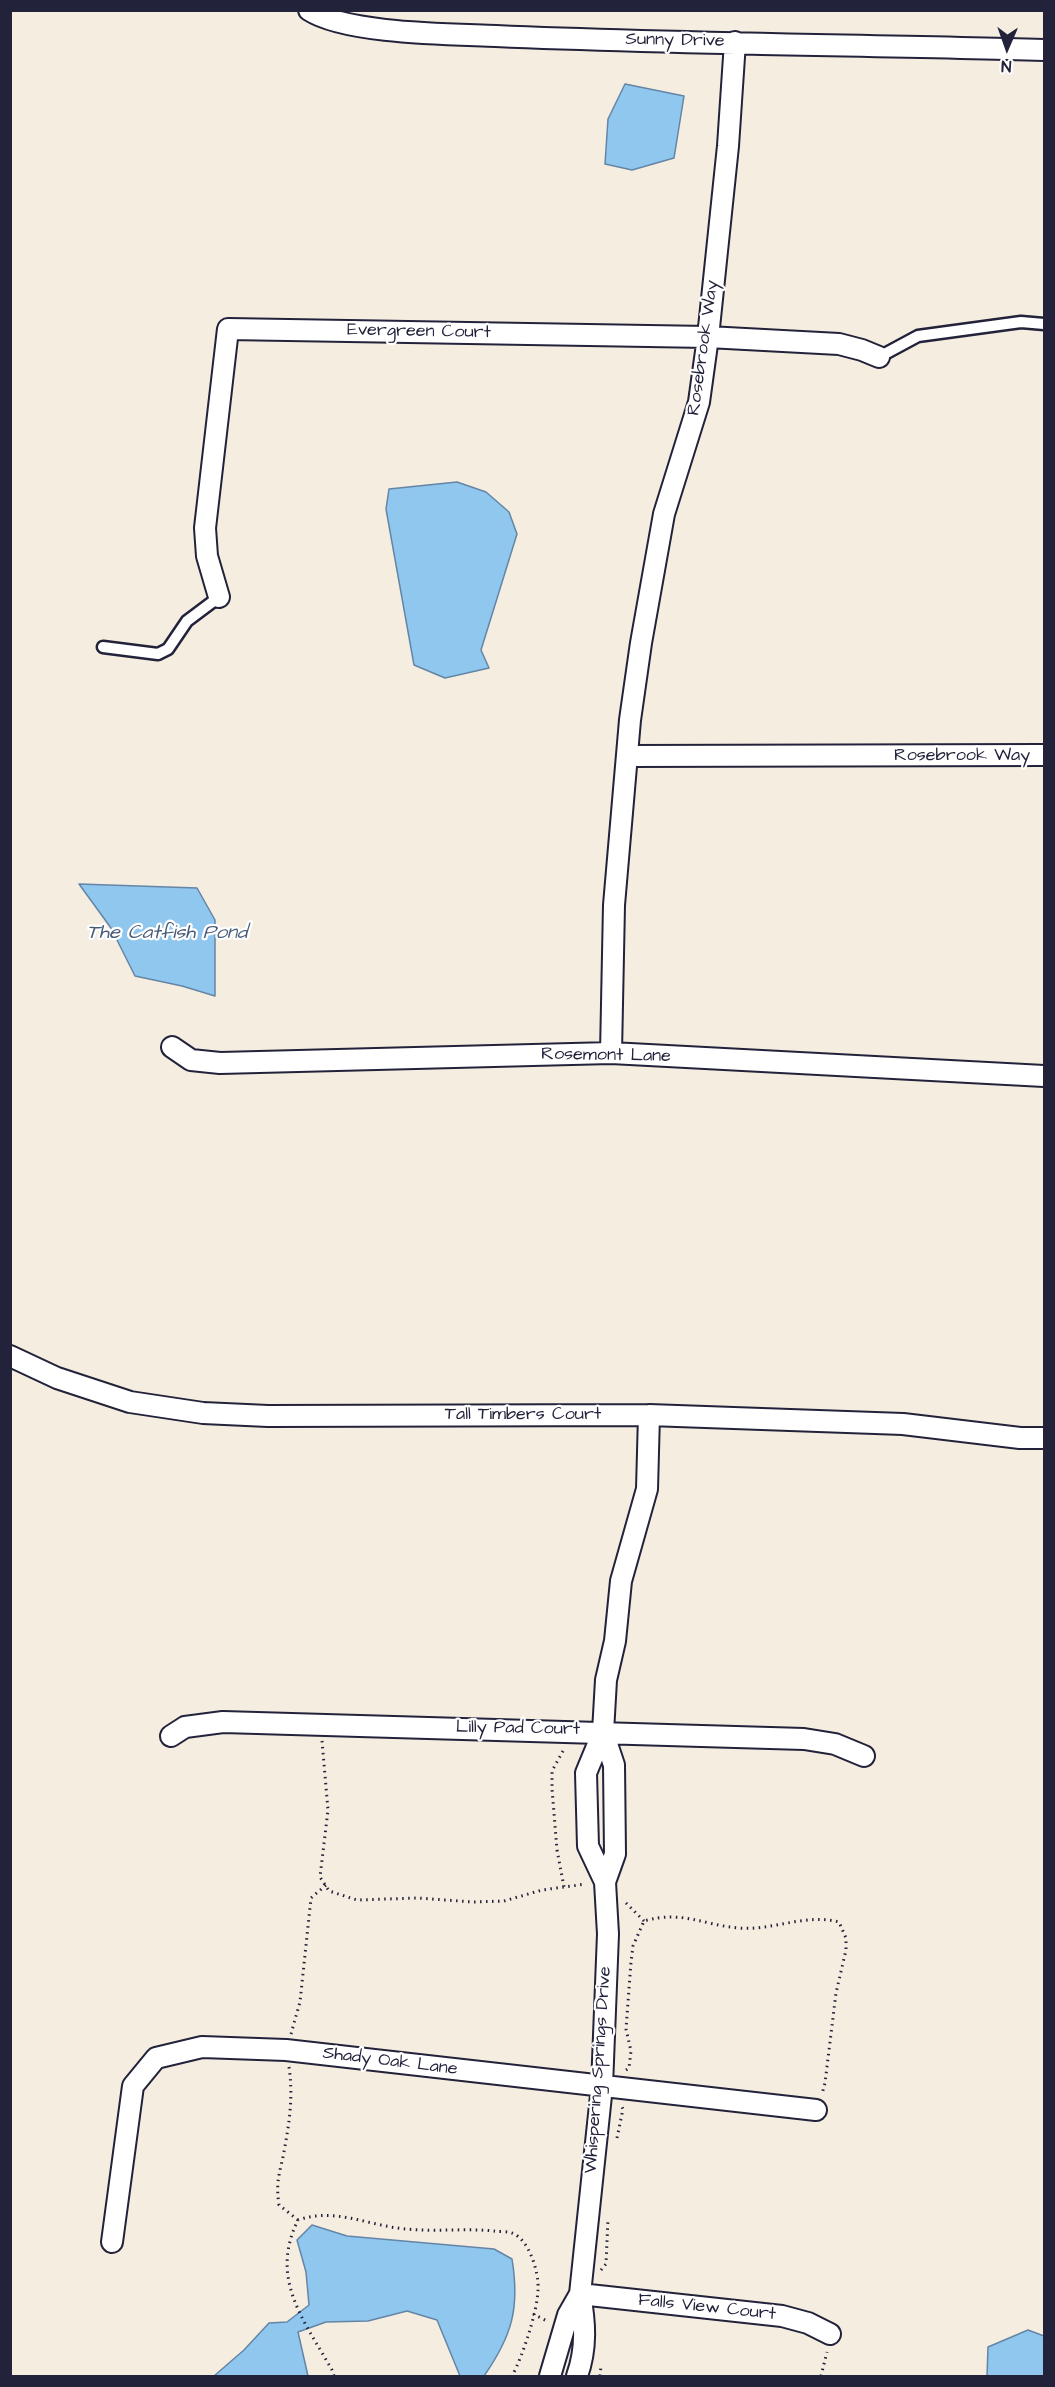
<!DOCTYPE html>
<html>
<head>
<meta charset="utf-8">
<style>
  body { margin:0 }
  #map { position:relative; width:1055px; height:2387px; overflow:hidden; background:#f5eddf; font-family:"Architects Daughter",sans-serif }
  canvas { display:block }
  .frame { position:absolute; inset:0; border:12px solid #22223b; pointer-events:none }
  .north { position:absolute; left:977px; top:18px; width:60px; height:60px; -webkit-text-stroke:4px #fff; paint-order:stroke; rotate:182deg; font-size:16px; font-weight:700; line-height:24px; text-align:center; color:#22223b }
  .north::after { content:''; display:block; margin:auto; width:21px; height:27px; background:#22223b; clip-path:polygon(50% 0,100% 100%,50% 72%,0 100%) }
</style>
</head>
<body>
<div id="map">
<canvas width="1055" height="2387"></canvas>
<div class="frame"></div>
<div class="north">N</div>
</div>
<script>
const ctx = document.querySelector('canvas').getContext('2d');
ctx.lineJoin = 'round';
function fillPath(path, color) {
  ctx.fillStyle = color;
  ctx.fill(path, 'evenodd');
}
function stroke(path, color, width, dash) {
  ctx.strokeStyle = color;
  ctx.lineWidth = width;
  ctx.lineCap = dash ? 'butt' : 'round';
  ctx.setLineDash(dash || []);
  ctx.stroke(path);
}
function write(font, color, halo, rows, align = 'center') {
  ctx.font = font + ' "Architects Daughter",sans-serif';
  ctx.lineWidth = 4.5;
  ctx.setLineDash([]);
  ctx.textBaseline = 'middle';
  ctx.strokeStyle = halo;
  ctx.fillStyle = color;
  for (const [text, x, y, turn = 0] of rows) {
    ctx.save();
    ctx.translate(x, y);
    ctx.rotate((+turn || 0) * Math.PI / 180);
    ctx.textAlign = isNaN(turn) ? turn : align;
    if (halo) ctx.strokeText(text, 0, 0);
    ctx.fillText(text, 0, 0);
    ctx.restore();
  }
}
const water = new Path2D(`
  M 625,84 L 684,96 L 674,158 L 632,170 L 605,164 L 608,119 Z
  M 457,482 L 486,492 L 509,512 L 517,534 L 481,650 L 489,668 L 445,678 L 414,665 L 386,509 L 389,489 Z
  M 79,884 L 197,888 L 215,920 L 215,996 L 182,986 L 135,976 L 111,928 Z
  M 312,2225 L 347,2236 L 494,2249 L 512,2259 C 520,2308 512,2336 484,2376 L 460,2376 L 437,2320 L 407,2311 L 368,2321 L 326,2322 L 298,2332 L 308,2376 L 214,2376 L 244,2350 L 269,2323 L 287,2322 L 309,2305 L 306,2272 L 297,2240 Z
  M 1028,2330 L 1044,2336 L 1044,2376 L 987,2376 L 988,2347 Z`);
fillPath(water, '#90c7ee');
stroke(water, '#6485a6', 1.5);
const service = new Path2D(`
  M 879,357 L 918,336 L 1021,322 L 1044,324
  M 103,647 L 158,654 L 168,649 L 187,621 L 219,597`);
const minor = new Path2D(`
  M 309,10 C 346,34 450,34 496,36 C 679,44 862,45 1044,50
  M 219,597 L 207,556 L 205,528 L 228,329 L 708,337 L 839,344 L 862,350 L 879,357
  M 628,756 L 1044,755
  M 172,1047 L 191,1060 L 220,1063 L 611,1053 L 1044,1076
  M 611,1053 L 614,905 L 630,720 L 641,643 L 664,514 L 699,402 L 708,337 L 728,146 L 735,42
  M 10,1356 L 57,1378 L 130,1402 L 203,1413 L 268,1416 L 649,1415 L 903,1424 L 1020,1438 L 1044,1438
  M 603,1732 L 614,1765 L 615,1854 L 605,1882
  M 171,1736 L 185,1727 L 223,1722 L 804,1739 L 835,1744 L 864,1756
  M 112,2242 L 133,2086 L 156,2058 L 202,2047 L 286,2050 L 816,2110
  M 580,2294 L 782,2316 L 808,2323 L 830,2334
  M 550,2376 L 568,2315 L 580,2294
  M 577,2376 C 587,2348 585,2322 580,2294 L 602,2086 L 608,1934 L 605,1882 L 588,1846 L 586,1773 L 603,1732 L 606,1680 L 615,1641 L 621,1581 L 647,1489 L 649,1415`);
stroke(service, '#22223b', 15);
stroke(minor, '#22223b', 24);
stroke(new Path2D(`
  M 322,1741 L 328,1810 L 320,1877 L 329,1891 L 357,1900 L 418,1898 L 473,1902 L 504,1901 L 542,1890 L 586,1884
  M 563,1751 L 552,1771 L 552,1789 L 557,1850 L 564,1887
  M 626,1903 L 644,1921
  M 291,2034 L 300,2002 L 311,1898 L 326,1885
  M 289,2067 C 293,2094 290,2119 285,2146 C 281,2171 275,2179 279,2205 L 298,2220
  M 626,2070 L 629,2068 L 631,2051 L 626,2029 L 631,1962 L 633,1946 L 644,1921 C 683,1910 702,1925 739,1928 C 772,1931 806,1913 839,1922 L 846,1938 L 846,1950 L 836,1993 L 825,2083 L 822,2094
  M 617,2138 L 623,2109 L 622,2107
  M 601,2270 L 606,2264 L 608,2219
  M 533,2314 L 547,2321
  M 334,2376 L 332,2370 C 304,2320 269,2279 298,2220 C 335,2207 369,2226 406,2229 C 436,2232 465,2228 494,2231 C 499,2232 507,2231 512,2233 C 529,2239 539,2272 538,2289 C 538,2310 522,2358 512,2376
  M 600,2376 L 601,2366
  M 821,2376 L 827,2352`), '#22223b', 3, [1.5, 4.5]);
stroke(service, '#fff', 10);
stroke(minor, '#fff', 20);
write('18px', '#22223b', '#fff', [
  ["Sunny Drive",675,41,1],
  ["Evergreen Court",419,332,1],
  ["Rosebrook Way",704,348,-82],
  ["Rosebrook Way",962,756],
  ["Rosemont Lane",606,1056,1],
  ["Tall Timbers Court",523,1415],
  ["Lilly Pad Court",518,1729,1],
  ["Shady Oak Lane",390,2062,7],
  ["Whispering Springs Drive",599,2070,-86],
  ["Falls View Court",707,2308,6]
]);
write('italic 20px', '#485c7a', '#fff', [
  ["The Catfish Pond",167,934]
]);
</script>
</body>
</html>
